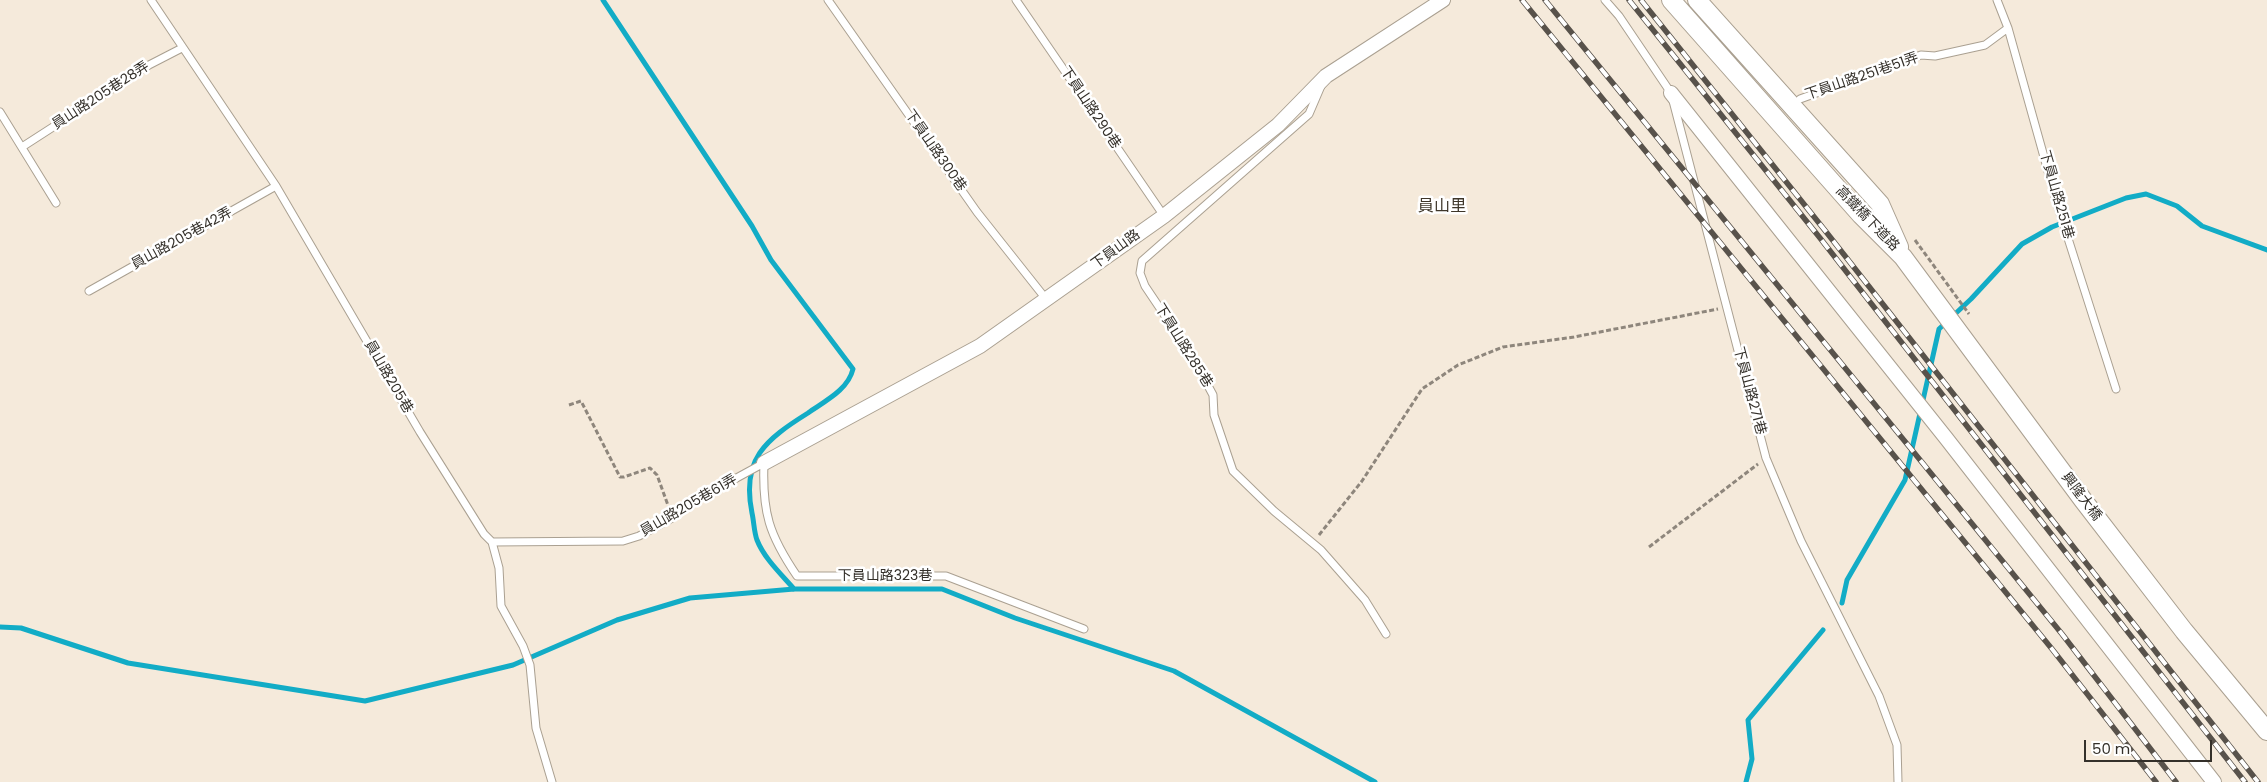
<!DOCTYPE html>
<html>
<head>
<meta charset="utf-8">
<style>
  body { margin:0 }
  #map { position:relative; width:2267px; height:782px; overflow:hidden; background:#f5eadb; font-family:Poppins,sans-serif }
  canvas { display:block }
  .scale { position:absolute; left:2084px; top:740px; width:128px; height:22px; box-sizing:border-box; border:2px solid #34302a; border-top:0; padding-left:6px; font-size:15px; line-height:18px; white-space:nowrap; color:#34302a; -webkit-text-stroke:4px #fff; paint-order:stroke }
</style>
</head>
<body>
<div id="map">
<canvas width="2267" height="782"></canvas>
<div class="scale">50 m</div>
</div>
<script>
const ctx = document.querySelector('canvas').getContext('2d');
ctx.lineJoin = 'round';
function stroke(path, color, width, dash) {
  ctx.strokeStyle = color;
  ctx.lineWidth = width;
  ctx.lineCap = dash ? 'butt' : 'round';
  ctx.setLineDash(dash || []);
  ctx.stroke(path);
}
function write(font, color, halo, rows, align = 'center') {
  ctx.font = font + ' Poppins,"Noto Sans TC",sans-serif';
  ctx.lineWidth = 5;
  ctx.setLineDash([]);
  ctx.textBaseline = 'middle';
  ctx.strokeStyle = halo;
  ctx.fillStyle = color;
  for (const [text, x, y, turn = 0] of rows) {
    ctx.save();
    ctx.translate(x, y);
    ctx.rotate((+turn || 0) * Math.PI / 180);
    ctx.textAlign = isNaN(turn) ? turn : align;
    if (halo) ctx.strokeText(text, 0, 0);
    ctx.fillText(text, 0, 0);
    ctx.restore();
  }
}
stroke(new Path2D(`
  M 603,0 L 752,226 L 771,260 L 853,369 C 848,390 825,401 808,413 C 765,440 741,459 752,513 C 754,522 754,532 757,540 C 764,558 781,574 794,589
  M 1842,603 L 1847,580 L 1905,480 L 1939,329 L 1971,299 L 2022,244 L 2052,227 L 2126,198 L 2146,194 L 2177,206 L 2202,226 L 2267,250
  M 0,627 L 21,628 L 128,663 L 365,701 L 513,665 L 617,620 L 690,598 L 794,589 L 942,589 L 1015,618 L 1174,671 L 1375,782
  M 1746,782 L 1752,759 L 1748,720 L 1823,630`), '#12acc6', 5);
const service = new Path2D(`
  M 151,0 L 276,186 L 420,432 L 484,534 L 492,542 L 499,568 L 501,606 L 523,646 L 530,665 L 536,728 L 552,782
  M 828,0 L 977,212 L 1046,299
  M 1016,0 L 1164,216
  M 1605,0 L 1619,16 L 1671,93 L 1766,458 L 1801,541 L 1879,696 L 1897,745 L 1898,782
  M 1997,0 L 2008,28 L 2058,207 L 2116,389
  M 1321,86 L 1309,114 L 1142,261 L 1140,273 L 1145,286 L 1192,356 L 1213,395 L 1214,415 L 1233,471 L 1274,511 L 1321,550 L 1365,600 L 1386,634
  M 1800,99 L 1921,55 L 1935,56 L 1985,45 L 2008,28
  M 0,112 L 56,203
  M 22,147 L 149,65 L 182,48
  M 89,291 L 276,186
  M 764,463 C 762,512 769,535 797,576 L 946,576 L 1084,629
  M 492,542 L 623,541 L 639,536 L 672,518 L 687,505 L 764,463`);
const minor = new Path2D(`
  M 1671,93 L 1946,438 L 2214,782
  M 764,463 L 980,346 L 1164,216 L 1278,125 L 1326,76 L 1443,0`);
const tertiary = new Path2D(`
  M 1671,0 L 1861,215 L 1903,257 L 2083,500 L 2184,631 L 2267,731
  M 1697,0 L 1880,204 L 1899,247`);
stroke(service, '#aaa091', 9);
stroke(minor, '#aaa091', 16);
stroke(tertiary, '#aaa091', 20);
stroke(new Path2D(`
  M 1915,240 L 1969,314
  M 569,405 L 581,401 L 620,477 L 624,477 L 650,468 L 657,475 L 669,508
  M 1319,535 L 1362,481 L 1422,389 L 1458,365 L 1503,347 L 1574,337 L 1718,309
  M 1649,547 L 1758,464`), '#8e867c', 3, [5, 2.5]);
stroke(service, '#fff', 7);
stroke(minor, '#fff', 14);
stroke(tertiary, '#fff', 18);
const rail = new Path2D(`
  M 1522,0 L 2052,649 L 2156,782
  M 1545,0 L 2062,634 L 2176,782
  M 1629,0 L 1820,238 L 2245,782
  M 1641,0 L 1827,233 L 2258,782`);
stroke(rail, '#58524b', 5.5);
stroke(rail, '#fff', 4, [11]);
write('14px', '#34302a', '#fff', [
  ["下員山路251巷51弄",1862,77,-19],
  ["員山路205巷28弄",101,96,-33],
  ["下員山路290巷",1090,108,56],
  ["下員山路300巷",935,151,55],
  ["下員山路251巷",2056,195,74],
  ["高鐵橋下道路",1867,219,46],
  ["員山路205巷42弄",182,239,-29],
  ["下員山路",1116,250,-36],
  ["下員山路285巷",1183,346,58],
  ["員山路205巷",388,377,60],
  ["下員山路271巷",1749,391,75],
  ["興隆大橋",2081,497,53],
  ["員山路205巷61弄",689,506,-30],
  ["下員山路323巷",885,576]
]);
write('16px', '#3e3629', '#fff', [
  ["員山里",1442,207]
]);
</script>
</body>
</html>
